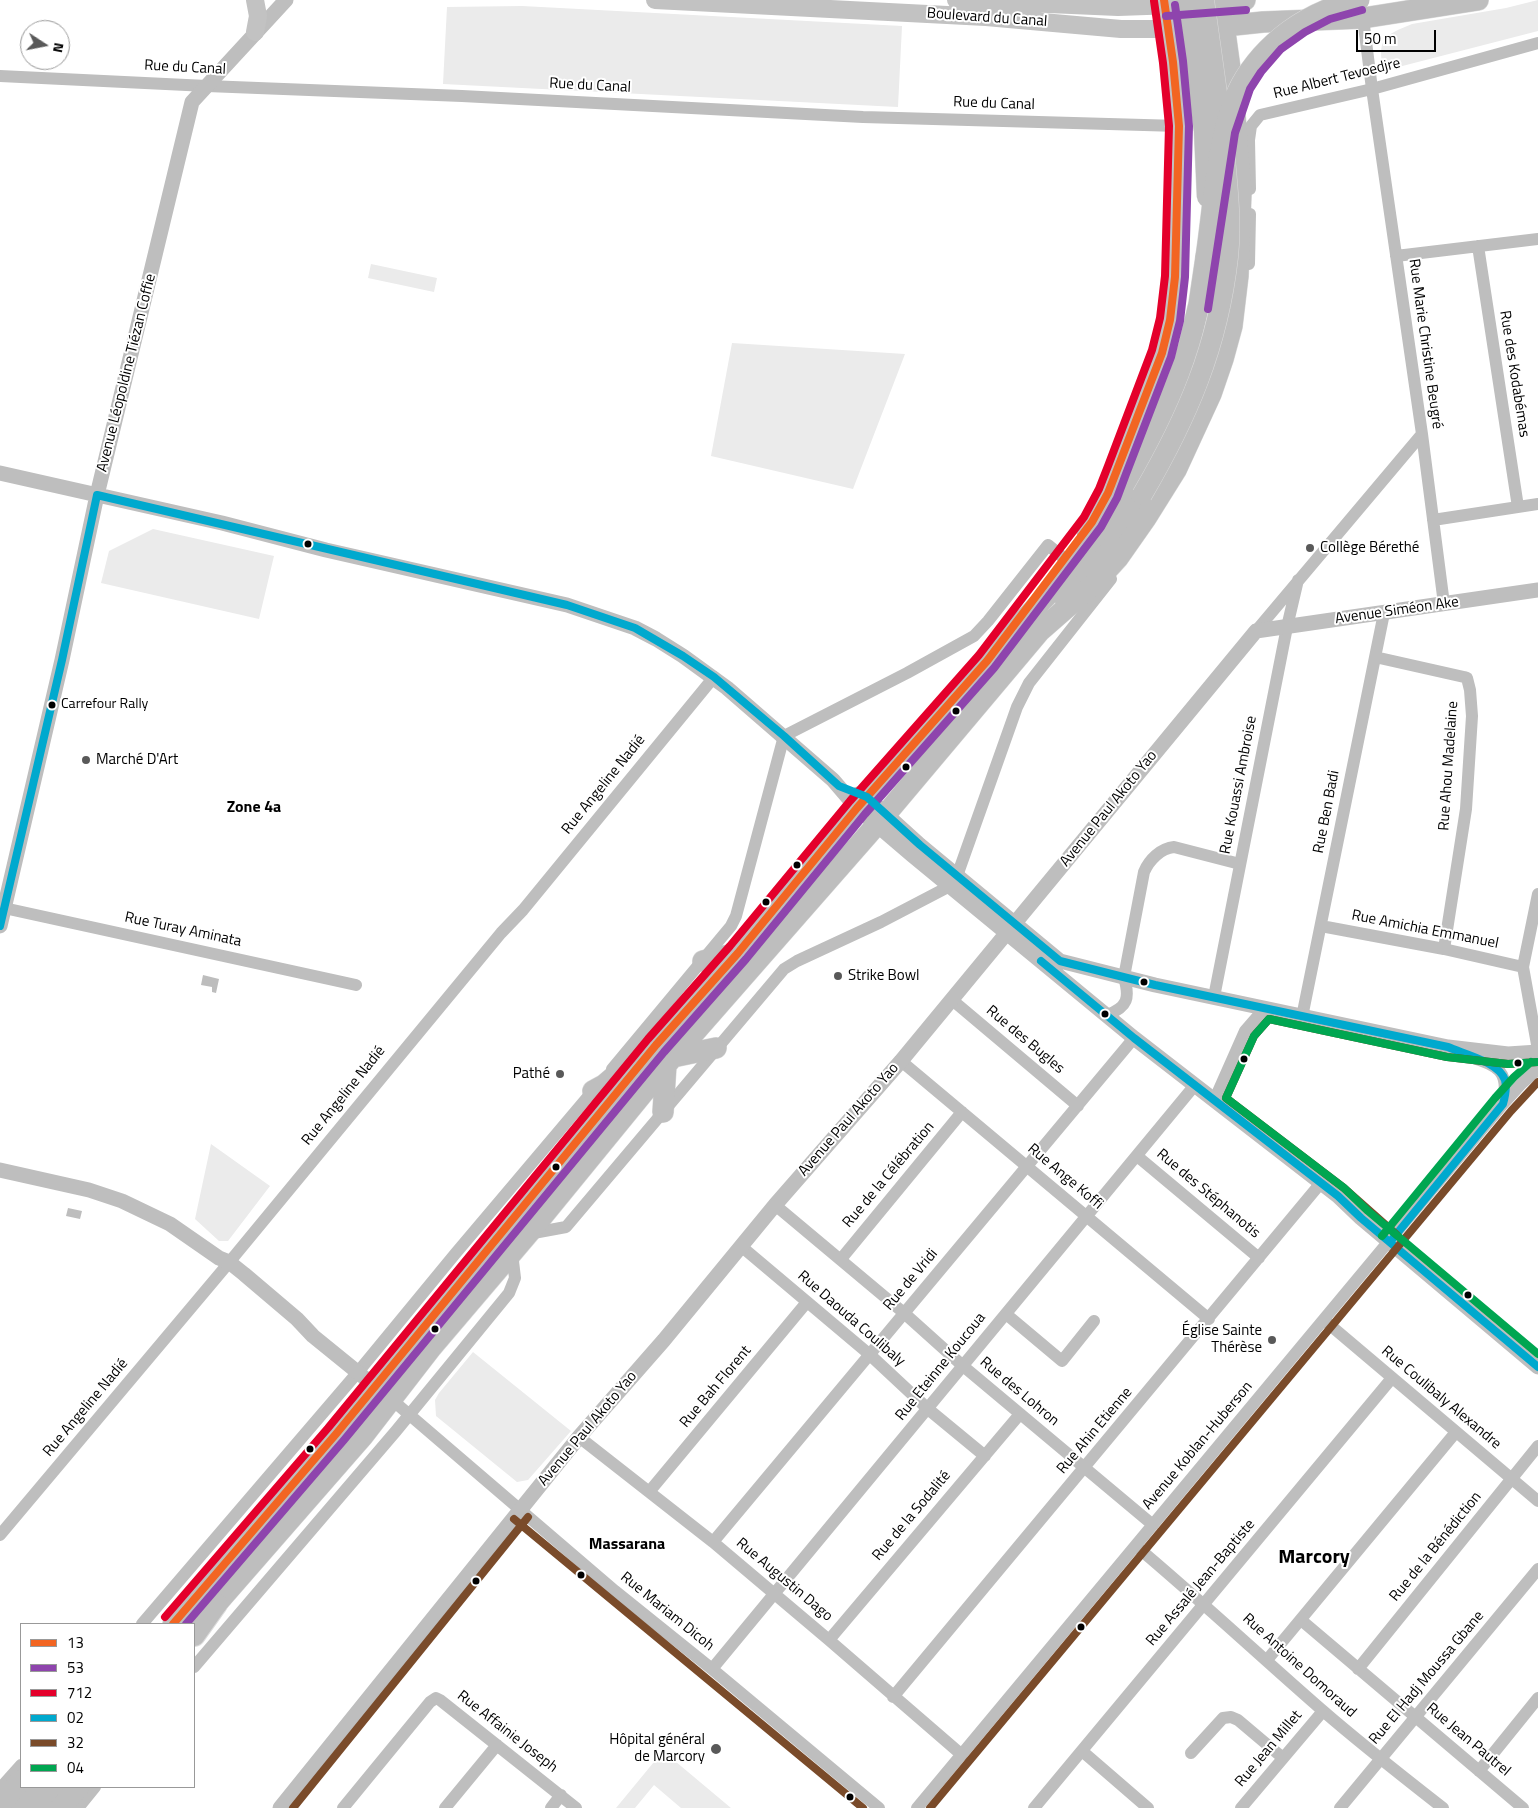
<!DOCTYPE html>
<html>
<head>
<meta charset="utf-8">
<style>
  body { margin:0 }
  #map { position:relative; width:1538px; height:1808px; overflow:hidden; background:#fff; font-family:"Titillium Web",sans-serif }
  canvas { display:block }
  .legend { position:absolute; left:20px; top:1623px; width:175px; height:165px; box-sizing:border-box; background:#fff; border:1px solid #999; margin:0; padding:6px 9px; list-style:none; font-size:15px; color:#000 }
  .legend li { display:flex; align-items:center; gap:10px; height:25px }
  .legend b { width:25px; border:1px solid #999 }
  .north { position:absolute; left:20px; top:20px; width:50px; height:50px; box-sizing:border-box; background:#fff; border:1px solid #999; border-radius:50%; rotate:101deg; font-size:14px; font-weight:700; line-height:20px; text-align:center; color:#000 }
  .north::after { content:''; display:block; margin:auto; width:18px; height:22px; background:#595959; clip-path:polygon(50% 0,100% 100%,50% 72%,0 100%) }
  .scale { position:absolute; left:1356px; top:30px; width:80px; height:22px; box-sizing:border-box; border:2px solid #000; border-top:0; padding-left:6px; font-size:15px; line-height:18px; white-space:nowrap; color:#000; -webkit-text-stroke:4px #fff; paint-order:stroke }
</style>
</head>
<body>
<div id="map">
<canvas width="1538" height="1808"></canvas>
<ul class="legend">
<li><b style="height:6px;background:#f26522"></b>13</li>
<li><b style="height:6px;background:#8e44ad"></b>53</li>
<li><b style="height:6px;background:#e4002b"></b>712</li>
<li><b style="height:6px;background:#00a9ce"></b>02</li>
<li><b style="height:6px;background:#7a4b2a"></b>32</li>
<li><b style="height:6px;background:#00a651"></b>04</li>
</ul>
<div class="north">N</div>
<div class="scale">50 m</div>
</div>
<script>
const ctx = document.querySelector('canvas').getContext('2d');
ctx.lineJoin = 'round';
function fillPath(path, color) {
  ctx.fillStyle = color;
  ctx.fill(path, 'evenodd');
}
function stroke(path, color, width, dash) {
  ctx.strokeStyle = color;
  ctx.lineWidth = width;
  ctx.lineCap = dash ? 'butt' : 'round';
  ctx.setLineDash(dash || []);
  ctx.stroke(path);
}
function write(font, color, halo, rows, align = 'center') {
  ctx.font = font + ' "Titillium Web",sans-serif';
  ctx.lineWidth = 4;
  ctx.setLineDash([]);
  ctx.textBaseline = 'middle';
  ctx.strokeStyle = halo;
  ctx.fillStyle = color;
  for (const [text, x, y, turn = 0] of rows) {
    ctx.save();
    ctx.translate(x, y);
    ctx.rotate((+turn || 0) * Math.PI / 180);
    ctx.textAlign = isNaN(turn) ? turn : align;
    if (halo) ctx.strokeText(text, 0, 0);
    ctx.fillText(text, 0, 0);
    ctx.restore();
  }
}
fillPath(new Path2D(`
  M 1538,0 L 1538,31 L 1383,71 C 1378,39 1382,36 1412,24 L 1506,8 Z
  M 522,6 L 902,26 L 898,107 L 443,84 L 447,7 Z
  M 371,264 L 437,278 L 434,292 L 368,278 Z
  M 732,343 L 905,354 L 853,489 L 711,456 Z
  M 153,529 L 274,556 L 259,619 L 101,583 L 109,551 Z
  M 211,1144 L 270,1186 L 228,1241 L 219,1241 L 195,1219 Z
  M 473,1352 L 571,1431 L 528,1480 L 517,1482 L 436,1416 L 435,1400 L 439,1393 Z
  M 663,1751 L 731,1808 L 681,1808 L 654,1785 L 635,1808 L 616,1808 Z`), '#ebebeb');
fillPath(new Path2D(`
  M 203,975 L 219,979 L 216,993 L 212,992 L 212,987 L 201,985 Z
  M 68,1208 L 82,1211 L 80,1219 L 66,1216 Z`), '#bdbdbd');
const primary = new Path2D(`
  M 1065,601 L 1090,570 L 1142,495`);
const trunk = new Path2D(`
  M 1225,26 L 1263,22 L 1363,18 L 1478,0
  M 703,961 L 738,953
  M 673,1057 L 716,1048
  M 593,1091 L 604,1085 L 625,1067
  M 663,1112 L 666,1065
  M 205,1617 L 363,1436 L 431,1348 L 528,1234 L 666,1065 L 886,814 L 1040,631 L 1096,582 L 1118,558 L 1146,518 L 1176,470 L 1211,394 L 1223,359 L 1232,326 L 1238,276 L 1241,192 L 1233,90 L 1221,3 L 1245,0
  M 173,1624 L 336,1434 L 656,1045 L 738,953 L 857,808 L 997,648 L 1059,583 L 1091,541 L 1118,501 L 1147,449 L 1178,379 L 1189,346 L 1199,304 L 1206,257
  M 18,1808 L 36,1787
  M 41,1808 L 57,1787`);
const motorway = new Path2D(`
  M 194,1635 L 216,1604
  M 0,1803 L 21,1781
  M 61,1808 L 78,1787`);
stroke(primary, '#dbdbdb', 21);
stroke(trunk, '#dbdbdb', 22);
stroke(motorway, '#dbdbdb', 24);
stroke(new Path2D(`
  M 1363,18 L 1372,89 L 1422,434 L 1444,604
  M 0,76 L 207,86 L 462,96 L 863,117 L 1179,126
  M 1250,189 L 1249,140 L 1251,126 L 1260,115 L 1372,89 L 1538,43
  M 1478,246 L 1518,507
  M 1396,256 L 1538,239
  M 1249,264 L 1250,214
  M 1433,520 L 1538,504
  M 1256,631 L 1422,434
  M 1375,657 L 1464,677 L 1467,678 L 1470,690 L 1472,716 L 1466,809 L 1444,949
  M 957,876 L 1017,707 L 1029,683 L 1111,579
  M 1538,894 L 1523,967 L 1538,1050
  M 4,908 L 356,985
  M 1321,926 L 1444,949 L 1523,967
  M 1214,997 L 1287,627 L 1298,580
  M 951,999 L 1078,1106
  M 1107,1015 C 1128,1007 1130,998 1124,977 L 1144,872 C 1149,860 1161,848 1174,847 L 1240,864
  M 1302,1017 L 1384,613
  M 1457,1052 C 1488,1065 1512,1062 1503,1104
  M 901,1061 L 1209,1319
  M 612,1069 L 731,926 L 736,916 L 784,736 L 907,673 L 974,636 L 988,621 L 1048,545 L 1065,559
  M 1214,1101 L 1245,1031 L 1265,1008
  M 1137,1156 L 1259,1258
  M 775,1205 L 904,1313 L 963,1366 L 1153,1525
  M 528,1234 L 566,1227 L 784,969 L 797,961 L 881,922 L 950,886
  M 742,1247 L 869,1354 L 928,1409 L 985,1456
  M 841,1259 L 962,1112
  M 1006,1314 L 1062,1361 L 1094,1321
  M 1324,1320 L 1538,1501
  M 391,1399 L 615,1591 L 712,1669 L 879,1808
  M 579,1437 L 713,1542 L 829,1640 L 962,1755
  M 649,1492 L 807,1302
  M 0,1535 L 227,1265 L 501,933 L 523,910 L 714,677
  M 713,1542 L 1134,1038
  M 1136,1546 C 1199,1599 1259,1655 1322,1710 C 1361,1744 1402,1776 1443,1808
  M 1301,1620 L 1523,1808
  M 142,1624 L 358,1372 L 455,1254 L 597,1086
  M 829,1640 L 1020,1414
  M 1267,1660 L 1456,1432
  M 194,1667 L 396,1431 L 509,1293 L 515,1278 L 512,1253
  M 712,1669 L 1195,1085
  M 1358,1669 L 1538,1446
  M 893,1697 L 1320,1184
  M 1082,1751 L 1148,1808
  M 1191,1753 L 1223,1718 L 1231,1717 L 1238,1720 L 1283,1758
  M 1479,1771 L 1538,1698
  M 4,1784 L 21,1765
  M 78,1808 L 95,1787
  M 343,1808 L 430,1702 L 436,1698 L 440,1700 L 576,1808
  M 445,1808 L 497,1745
  M 551,1808 L 561,1795
  M 917,1808 L 1503,1104 L 1521,1084 L 1538,1069
  M 1034,1808 L 1392,1378
  M 1241,1808 L 1323,1711
  M 1340,1808 L 1538,1569`), '#bebebe', 12);
stroke(new Path2D(`
  M 0,473 L 222,523 L 326,550 L 567,605 L 635,628 L 656,639 L 683,656 L 727,688 L 833,780 L 857,808 L 912,855 L 1134,1038 L 1338,1196 L 1361,1218 L 1538,1367
  M 858,794 L 867,797 L 920,845 L 1060,961 L 1155,985 L 1448,1047 L 1508,1054 L 1538,1052
  M 0,926 L 62,660 L 97,495 L 192,102 L 286,0
  M 0,1170 L 89,1190 L 122,1201 L 170,1224 L 219,1258 L 229,1262 L 244,1274 L 297,1319 L 313,1336 L 382,1392
  M 280,1808 L 579,1437 L 664,1340 L 775,1205 L 901,1061 L 1256,631 L 1538,590`), '#bebebe', 15);
stroke(new Path2D(`
  M 255,0 L 258,16 L 255,32
  M 655,0 L 986,17 L 1121,29 L 1179,29
  M 956,0 L 1118,7 L 1175,5
  M 1085,531 L 1099,510 L 1117,470 L 1162,353 L 1170,320 L 1175,277 L 1179,126 L 1173,62 L 1164,0`), '#c2c2c2', 18);
stroke(primary, '#bebebe', 20);
stroke(trunk, '#bebebe', 21);
stroke(motorway, '#bebebe', 22);
const primaryBridge = new Path2D(`
  M 1186,0 L 1204,131 L 1207,197
  M 1142,495 C 1187,418 1218,347 1228,257 C 1232,221 1227,183 1224,147 C 1218,98 1211,49 1204,0`);
const trunkBridge = new Path2D(`
  M 1206,257 C 1214,205 1217,131 1241,85 C 1253,63 1270,45 1289,31 C 1310,16 1334,5 1359,0`);
stroke(primaryBridge, '#dbdbdb', 21, []);
stroke(trunkBridge, '#dbdbdb', 22, []);
stroke(primaryBridge, '#bebebe', 20);
stroke(trunkBridge, '#bebebe', 21);
stroke(new Path2D(`
  M 173,1624 L 336,1434 L 656,1045 L 738,953 L 857,808 L 987,661 L 1092,522 L 1108,493 L 1117,470 L 1162,353 L 1170,320 L 1175,277 L 1179,126 L 1173,62 L 1164,0`), '#f26522', 8);
stroke(new Path2D(`
  M 1166,16 L 1246,10
  M 1208,309 L 1235,133 L 1250,89 L 1261,72 L 1281,49 L 1305,32 L 1330,19 L 1362,10
  M 186,1624 L 344,1440 L 664,1052 L 746,959 L 865,814 L 994,668 L 1101,527 L 1117,498 L 1126,474 L 1171,357 L 1180,321 L 1185,277 L 1189,126 L 1183,61 L 1175,5`), '#8e44ad', 8);
stroke(new Path2D(`
  M 165,1617 L 328,1428 L 648,1039 L 730,946 L 850,801 L 979,655 L 1084,517 L 1099,489 L 1108,466 L 1152,350 L 1160,318 L 1165,276 L 1169,126 L 1163,63 L 1154,1`), '#e4002b', 8);
stroke(new Path2D(`
  M 97,495 L 567,605 L 635,628 L 683,656 L 714,677 L 784,736 L 839,786 L 867,797 L 920,845 L 1060,961 L 1155,985 L 1448,1047 C 1464,1054 1499,1062 1505,1080 C 1507,1088 1505,1097 1503,1104 L 1390,1242
  M 0,926 L 62,660 L 97,495
  M 1041,961 L 1134,1038 L 1338,1196 L 1361,1218 L 1538,1367`), '#00a9ce', 8);
stroke(new Path2D(`
  M 1397,1235 L 1344,1188 L 1226,1098 L 1254,1036 L 1269,1019 L 1447,1057 L 1508,1064 L 1538,1062
  M 514,1519 L 863,1808
  M 293,1808 L 528,1517
  M 930,1808 L 1511,1111 L 1538,1082`), '#7a4b2a', 8);
stroke(new Path2D(`
  M 1538,1062 L 1508,1064 L 1447,1057 L 1269,1019 L 1254,1036 L 1226,1098 L 1344,1188 L 1368,1211 L 1538,1354
  M 1382,1236 L 1495,1098 L 1514,1077 L 1531,1062`), '#00a651', 8);
for (const [x, y, r, color] of [
  [308,544,4.5,"#000"],
  [1310,548,5,"#595959"],
  [52,705,4.5,"#000"],
  [956,711,4.5,"#000"],
  [86,760,5,"#595959"],
  [906,767,4.5,"#000"],
  [797,865,4.5,"#000"],
  [766,902,4.5,"#000"],
  [838,976,5,"#595959"],
  [1144,982,4.5,"#000"],
  [1105,1014,4.5,"#000"],
  [1244,1059,4.5,"#000"],
  [1518,1063,4.5,"#000"],
  [560,1074,5,"#595959"],
  [556,1167,4.5,"#000"],
  [1468,1295,4.5,"#000"],
  [435,1329,4.5,"#000"],
  [1272,1340,5,"#595959"],
  [310,1449,4.5,"#000"],
  [581,1575,4.5,"#000"],
  [476,1581,4.5,"#000"],
  [1081,1627,4.5,"#000"],
  [716,1749,6,"#595959"],
  [850,1797,4.5,"#000"]
]) {
  const dot = new Path2D();
  dot.arc(x, y, r, 0, 2 * Math.PI);
  ctx.fillStyle = color;
  ctx.fill(dot);
  stroke(dot, '#fff', 2);
}
write('14px', '#000', '#fff', [
  ["Carrefour Rally",61,705]
], 'left');
write('15px', '#000', '#fff', [
  ["Boulevard du Canal",987,18,4],
  ["Rue du Canal",185,68,3],
  ["Rue Albert Tevoedjre",1337,79,-14],
  ["Rue du Canal",590,86,3],
  ["Rue du Canal",994,104,2],
  ["Rue Marie Christine Beugré",1425,344,82],
  ["Avenue Léopoldine Tiézan Coffie",127,373,-76],
  ["Rue des Kodabémas",1514,374,81],
  ["Avenue Siméon Ake",1397,611,-8],
  ["Rue Ahou Madelaine",1449,766,-86],
  ["Rue Angeline Nadié",604,785,-51],
  ["Rue Kouassi Ambroise",1239,785,-79],
  ["Avenue Paul Akoto Yao",1109,809,-51],
  ["Rue Ben Badi",1327,812,-79],
  ["Rue Turay Aminata",183,930,12],
  ["Rue Amichia Emmanuel",1425,930,11],
  ["Rue des Bugles",1025,1040,40],
  ["Rue Angeline Nadié",344,1096,-51],
  ["Avenue Paul Akoto Yao",849,1120,-49],
  ["Rue de la Célébration",889,1175,-50],
  ["Rue Ange Koffi",1065,1177,40],
  ["Rue des Stéphanotis",1208,1194,40],
  ["Rue de Vridi",911,1280,-50],
  ["Rue Daouda Coulibaly",851,1319,41],
  ["Rue Eteinne Koucoua",941,1367,-51],
  ["Rue Bah Florent",716,1387,-50],
  ["Rue des Lohron",1019,1392,40],
  ["Rue Coulibaly Alexandre",1441,1398,40],
  ["Rue Angeline Nadié",86,1408,-50],
  ["Avenue Paul Akoto Yao",588,1429,-50],
  ["Rue Ahin Etienne",1095,1431,-50],
  ["Avenue Koblan-Huberson",1198,1446,-50],
  ["Rue de la Sodalité",912,1516,-50],
  ["Rue de la Bénédiction",1436,1547,-51],
  ["Rue Augustin Dago",784,1580,40],
  ["Rue Assalé Jean-Baptiste",1201,1583,-50],
  ["Rue Mariam Dicoh",667,1612,39],
  ["Rue Antoine Domoraud",1299,1666,42],
  ["Rue El Hadj Moussa Gbane",1427,1678,-50],
  ["Rue Affainie Joseph",507,1732,38],
  ["Rue Jean Pautrel",1468,1740,40],
  ["Rue Jean Millet",1269,1749,-50]
]);
write('15px', '#000', '#fff', [
  ["Collège Bérethé",1320,548],
  ["Marché D'Art",96,760],
  ["Strike Bowl",848,976],
  ["Pathé",550,1074,"right"],
  ["Église Sainte",1262,1331,"right"],
  ["Thérèse",1262,1348,"right"],
  ["Hôpital général",705,1740,"right"],
  ["de Marcory",705,1757,"right"]
], 'left');
write('bold 16px', '#000', '#fff', [
  ["Zone 4a",254,808],
  ["Massarana",627,1545]
]);
write('bold 20px', '#000', '#fff', [
  ["Marcory",1314,1558]
]);
</script>
</body>
</html>
